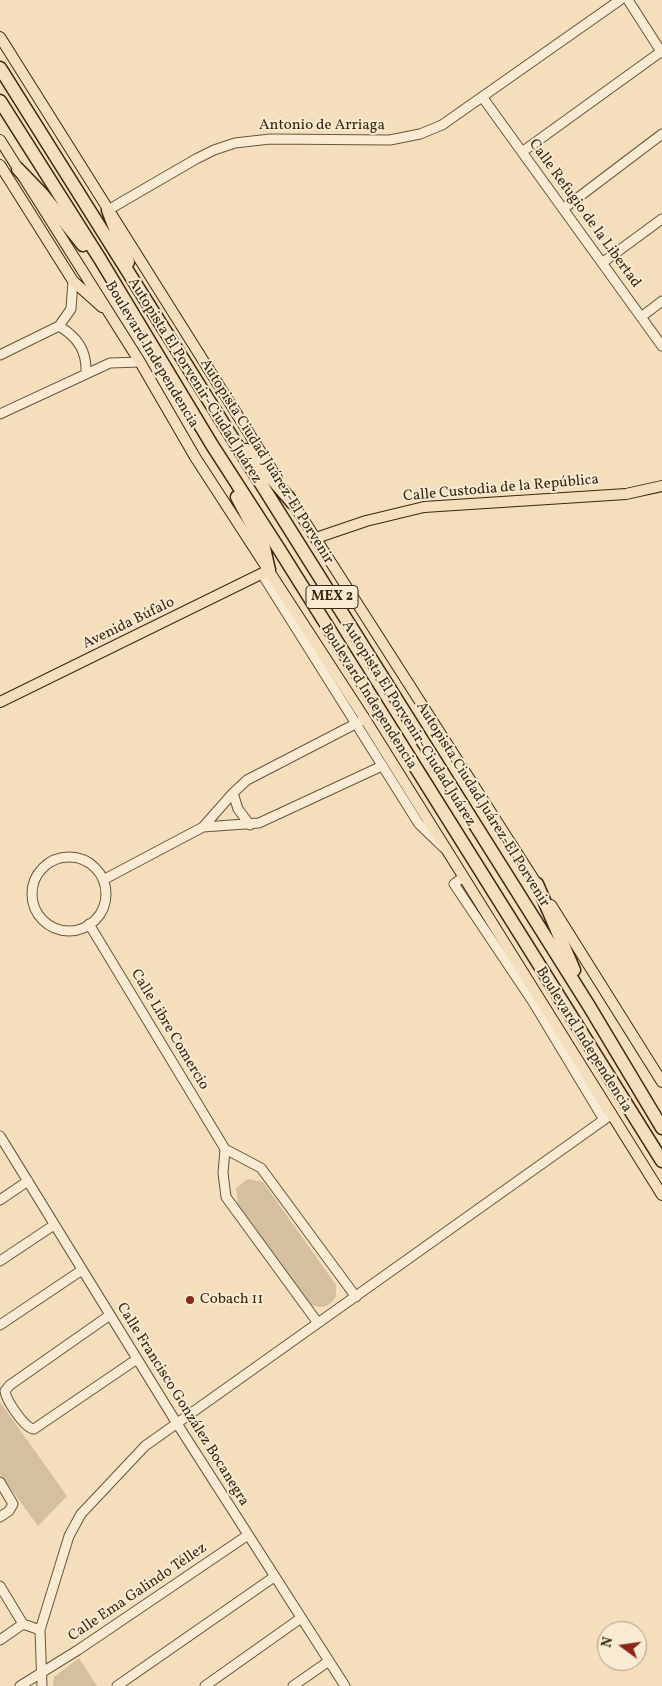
<!DOCTYPE html>
<html>
<head>
<meta charset="utf-8">
<style>
  body { margin:0 }
  #map { position:relative; width:662px; height:1686px; overflow:hidden; background:#f4debb; font-family:Vollkorn,serif }
  canvas { display:block }
  .north { position:absolute; left:597px; top:1621px; width:50px; height:50px; box-sizing:border-box; background:#f8ead3; border:1px solid #ac9c86; border-radius:50%; rotate:284deg; font-size:14px; font-weight:700; line-height:20px; text-align:center; color:#392812 }
  .north::after { content:''; display:block; margin:auto; width:18px; height:22px; background:#8f2418; clip-path:polygon(50% 0,100% 100%,50% 72%,0 100%) }
</style>
</head>
<body>
<div id="map">
<canvas width="662" height="1686"></canvas>
<div class="north">N</div>
</div>
<script>
const ctx = document.querySelector('canvas').getContext('2d');
ctx.lineJoin = 'round';
function fillPath(path, color) {
  ctx.fillStyle = color;
  ctx.fill(path, 'evenodd');
}
function stroke(path, color, width, dash) {
  ctx.strokeStyle = color;
  ctx.lineWidth = width;
  ctx.lineCap = dash ? 'butt' : 'round';
  ctx.setLineDash(dash || []);
  ctx.stroke(path);
}
function write(font, color, halo, rows, align = 'center') {
  ctx.font = font + ' Vollkorn,serif';
  ctx.lineWidth = 4;
  ctx.setLineDash([]);
  ctx.textBaseline = 'middle';
  ctx.strokeStyle = halo;
  ctx.fillStyle = color;
  for (const [text, x, y, turn = 0] of rows) {
    ctx.save();
    ctx.translate(x, y);
    ctx.rotate((+turn || 0) * Math.PI / 180);
    ctx.textAlign = isNaN(turn) ? turn : align;
    if (halo) ctx.strokeText(text, 0, 0);
    ctx.fillText(text, 0, 0);
    ctx.restore();
  }
}
fillPath(new Path2D(`
  M 248,1179 L 263,1182 L 336,1285 L 336,1296 C 329,1308 321,1309 309,1304 L 238,1204 L 236,1188 Z
  M 0,1402 L 67,1496 L 38,1526 L 0,1474 Z
  M 79,1658 L 97,1686 L 53,1686 L 54,1677 Z`), '#d4bf9e');
const minor = new Path2D(`
  M 628,0 L 662,53
  M 483,98 L 662,346
  M 522,152 L 662,51
  M 563,209 L 662,134
  M 108,210 L 196,159 L 214,150 L 235,143 L 270,139 L 390,140 L 420,134 L 442,125 L 620,0
  M 602,263 L 662,219
  M 641,317 L 662,301
  M 59,326 C 77,337 87,350 86,373
  M 0,355 L 59,326 L 71,309 L 73,281
  M 0,414 L 110,363 L 140,362
  M 262,574 L 419,824 L 444,848
  M 233,793 L 238,809 L 250,825
  M 203,827 L 233,793 L 247,780 L 361,721
  M32 894a37 37 0 1 1 74 0a37 37 0 1 1-74 0Z
  M 463,877 L 454,884 L 533,1002 L 604,1120
  M 103,880 L 203,827 L 259,823 L 382,766
  M 89,924 L 225,1149 L 261,1168 L 356,1297
  M 0,1136 L 176,1422 L 345,1686
  M 225,1149 L 223,1173 L 226,1197 L 318,1323
  M 0,1200 L 28,1181
  M 0,1261 L 54,1225
  M 110,1315 L 10,1385 L 5,1391 C 6,1400 25,1429 34,1429 L 137,1359
  M 0,1325 L 82,1270
  M 0,1482 L 13,1504 L 9,1511 L 0,1517
  M 0,1586 L 23,1624 L 40,1630
  M 0,1640 L 23,1624
  M 20,1686 L 78,1650 L 248,1535
  M 42,1686 L 40,1630 L 69,1536 L 81,1514 L 145,1446 L 612,1114
  M 117,1686 L 274,1577
  M 205,1686 L 301,1618
  M 293,1686 L 329,1661`);
const major = new Path2D(`
  M 0,37 L 277,478
  M 0,140 L 140,362 L 195,457 L 365,719 L 662,1195
  M 0,165 L 73,281 L 102,307
  M 289,497 L 540,889
  M 316,538 L 366,521 L 424,507 L 626,494 L 662,486
  M 0,702 L 269,570
  M 551,905 L 662,1082`);
const highway = new Path2D(`
  M 0,68 L 589,1006 L 662,1128
  M 0,101 L 100,259 L 212,445 L 279,549 L 662,1161
  M 18,169 L 43,195 L 83,245
  M 108,210 L 128,262
  M 247,450 L 293,503
  M 237,497 L 264,548 L 269,570
  M 537,884 L 574,970`);
stroke(minor, '#68563c', 11);
stroke(major, '#392812', 12);
stroke(highway, '#392812', 15);
stroke(minor, '#f8ead3', 9);
stroke(major, '#f4debb', 10);
stroke(highway, '#f4debb', 12);
for (const [x, y, r, color] of [
  [190,1300,5,"#8f2418"]
]) {
  const dot = new Path2D();
  dot.arc(x, y, r, 0, 2 * Math.PI);
  ctx.fillStyle = color;
  ctx.fill(dot);
  stroke(dot, '#f8ead3', 2);
}
for (const [x, y, w] of [
  [332,597,52]
]) {
  const box = new Path2D();
  box.roundRect(x - w / 2, y - 11.5, w, 23, 4);
  ctx.fillStyle = '#f8ead3';
  ctx.fill(box);
  stroke(box, '#392812', 1);
}
write('bold 14px', '#392812', null, [
  ["MEX 2",332,597]
]);
write('15px', '#392812', '#f8ead3', [
  ["Antonio de Arriaga",322,126],
  ["Calle Refugio de la Libertad",584,214,54],
  ["Boulevard Independencia",151,355,59],
  ["Autopista El Porvenir-Ciudad Juárez",194,381,58],
  ["Autopista Ciudad Juárez-El Porvenir",266,462,58],
  ["Calle Custodia de la República",501,489,-5],
  ["Avenida Búfalo",129,624,-26],
  ["Boulevard Independencia",368,697,58],
  ["Autopista El Porvenir-Ciudad Juárez",408,724,58],
  ["Autopista Ciudad Juárez-El Porvenir",482,805,58],
  ["Calle Libre Comercio",169,1030,59],
  ["Boulevard Independencia",583,1040,58],
  ["Calle Francisco González Bocanegra",182,1405,58],
  ["Calle Ema Galindo Téllez",138,1593,-34]
]);
write('15px', '#392812', '#f8ead3', [
  ["Cobach 11",200,1300]
], 'left');
</script>
</body>
</html>
